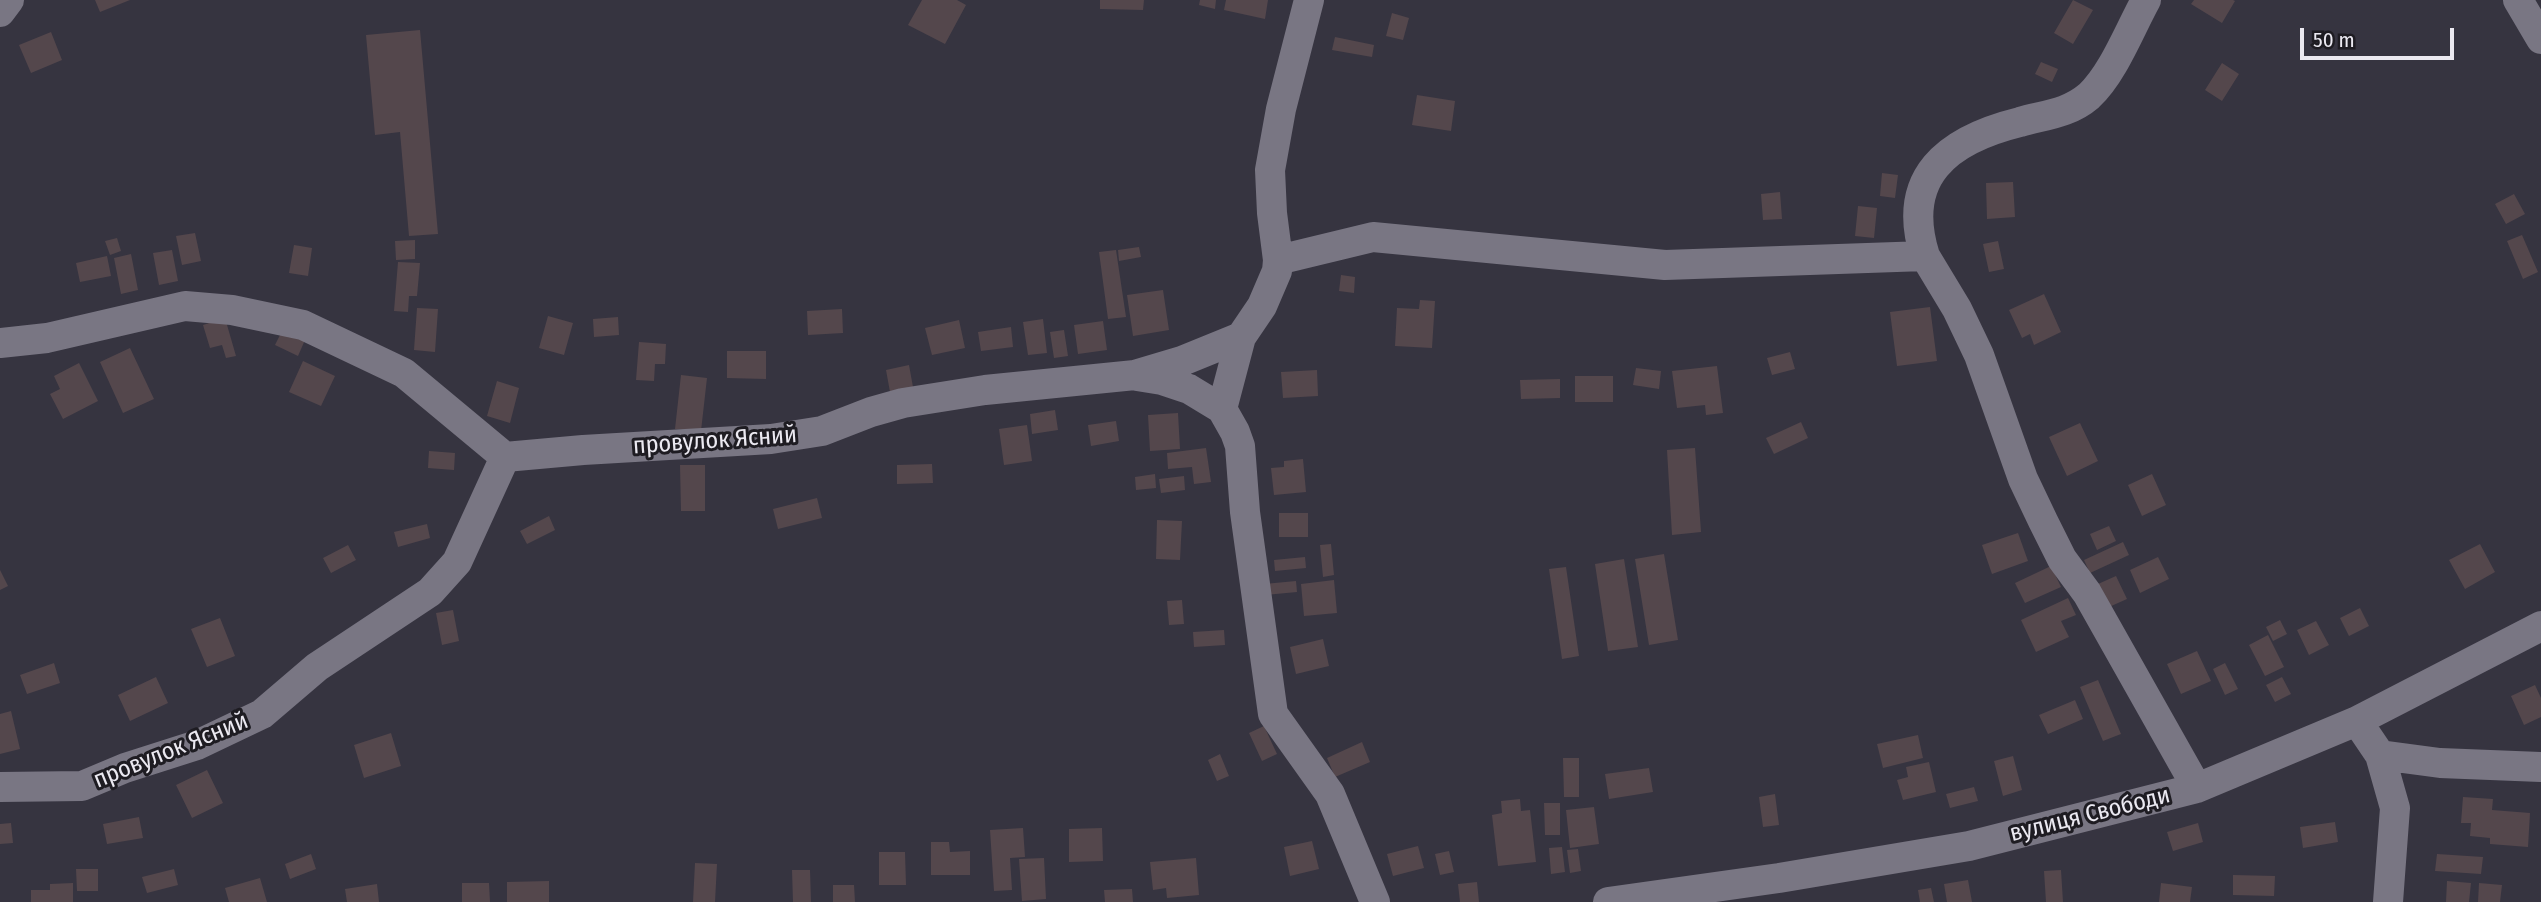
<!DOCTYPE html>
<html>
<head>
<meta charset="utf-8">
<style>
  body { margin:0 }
  #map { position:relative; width:2541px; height:902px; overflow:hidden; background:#363440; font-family:"Fira Sans Condensed",sans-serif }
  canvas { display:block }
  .scale { position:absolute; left:2300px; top:28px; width:154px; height:32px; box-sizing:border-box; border:4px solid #ebe9f1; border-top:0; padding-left:9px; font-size:21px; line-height:24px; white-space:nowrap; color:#ebe9f1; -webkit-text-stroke:5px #1e1c22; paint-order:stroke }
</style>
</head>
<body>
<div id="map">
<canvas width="2541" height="902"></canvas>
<div class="scale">50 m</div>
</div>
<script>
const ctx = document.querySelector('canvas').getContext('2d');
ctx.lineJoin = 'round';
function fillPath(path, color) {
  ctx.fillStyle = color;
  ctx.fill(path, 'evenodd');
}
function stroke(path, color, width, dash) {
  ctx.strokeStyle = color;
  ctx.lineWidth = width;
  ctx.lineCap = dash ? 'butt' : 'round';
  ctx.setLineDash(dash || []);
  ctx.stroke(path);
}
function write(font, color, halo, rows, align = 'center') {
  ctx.font = font + ' "Fira Sans Condensed",sans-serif';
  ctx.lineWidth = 6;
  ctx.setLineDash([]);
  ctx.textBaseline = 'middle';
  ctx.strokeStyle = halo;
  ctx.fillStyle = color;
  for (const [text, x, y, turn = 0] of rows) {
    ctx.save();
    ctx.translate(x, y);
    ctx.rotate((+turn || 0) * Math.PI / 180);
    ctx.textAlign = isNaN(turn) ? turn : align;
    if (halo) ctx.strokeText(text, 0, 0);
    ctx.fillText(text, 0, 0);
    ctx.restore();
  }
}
fillPath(new Path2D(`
  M 95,0 L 130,0 L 100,12 Z
  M 922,0 L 957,0 L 966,5 L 945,44 L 908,25 Z
  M 1100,0 L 1144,0 L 1143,10 L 1100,9 Z
  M 1200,0 L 1216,0 L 1215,9 L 1199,5 Z
  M 1226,0 L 1268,0 L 1265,19 L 1224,10 Z
  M 2073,0 L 2093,10 L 2073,44 L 2054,33 Z
  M 2194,0 L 2233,0 L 2235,1 L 2222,23 L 2191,4 Z
  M 1392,13 L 1409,18 L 1403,40 L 1386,36 Z
  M 420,30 L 438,234 L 409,236 L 400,132 L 375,135 L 366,35 Z
  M 51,32 L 62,60 L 31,73 L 19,45 Z
  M 1335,37 L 1374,45 L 1372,57 L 1332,50 Z
  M 2041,62 L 2058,69 L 2052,82 L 2035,74 Z
  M 2222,63 L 2239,74 L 2222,101 L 2205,90 Z
  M 1417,95 L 1455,101 L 1451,131 L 1412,125 Z
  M 1882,173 L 1898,175 L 1895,198 L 1880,196 Z
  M 2013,182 L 2015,217 L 1987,219 L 1986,183 Z
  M 1780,192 L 1782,219 L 1763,220 L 1761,194 Z
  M 2514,194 L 2525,214 L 2506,224 L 2495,204 Z
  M 1858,206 L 1877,208 L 1874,238 L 1855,236 Z
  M 195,233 L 201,261 L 182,265 L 176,236 Z
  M 2522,235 L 2538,272 L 2523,279 L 2507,241 Z
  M 117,238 L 121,251 L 110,255 L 105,241 Z
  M 415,240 L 415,259 L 396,260 L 395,241 Z
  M 1998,241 L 2004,269 L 1989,272 L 1983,244 Z
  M 294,245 L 312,248 L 308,276 L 289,273 Z
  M 1139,247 L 1141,257 L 1119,261 L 1118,250 Z
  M 172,250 L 178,281 L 159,285 L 153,253 Z
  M 1116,250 L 1126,317 L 1108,319 L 1099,252 Z
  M 131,254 L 138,290 L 121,294 L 114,258 Z
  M 107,256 L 111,276 L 80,282 L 76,263 Z
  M 398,262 L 420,263 L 417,296 L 409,296 L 408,312 L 394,311 Z
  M 1341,275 L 1355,277 L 1354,293 L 1339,291 Z
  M 1163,290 L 1169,330 L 1133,336 L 1127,295 Z
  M 2044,294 L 2061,332 L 2034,345 L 2030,334 L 2022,338 L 2009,310 Z
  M 1420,300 L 1435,301 L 1432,348 L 1395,346 L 1397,308 L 1419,309 Z
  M 1930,307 L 1937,361 L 1897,366 L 1890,312 Z
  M 417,308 L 438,309 L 435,352 L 414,350 Z
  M 842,309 L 843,333 L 808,335 L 807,311 Z
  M 548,316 L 573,323 L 564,355 L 539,348 Z
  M 618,317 L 619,335 L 594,337 L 593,319 Z
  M 225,318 L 236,356 L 226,358 L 222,345 L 210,348 L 203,325 Z
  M 1043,319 L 1047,353 L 1028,355 L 1023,322 Z
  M 959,320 L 965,348 L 932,355 L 925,328 Z
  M 1103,321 L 1107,350 L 1078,354 L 1074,325 Z
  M 1011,327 L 1013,347 L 981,351 L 978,332 Z
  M 283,329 L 305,340 L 298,356 L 275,345 Z
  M 1064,330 L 1068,356 L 1054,358 L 1050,332 Z
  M 639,342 L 666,344 L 665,364 L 655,364 L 654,381 L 636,380 Z
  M 130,348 L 154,399 L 123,413 L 100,362 Z
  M 727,351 L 766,351 L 766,379 L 727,378 Z
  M 1790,352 L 1795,369 L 1772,375 L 1767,358 Z
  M 303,361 L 335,376 L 321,406 L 289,392 Z
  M 79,363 L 98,401 L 63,419 L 50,394 L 60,389 L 54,376 Z
  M 909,365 L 913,387 L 890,392 L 886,370 Z
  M 1717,366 L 1723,413 L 1706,415 L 1705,405 L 1677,408 L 1672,371 Z
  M 1636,368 L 1661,371 L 1659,389 L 1633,385 Z
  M 1317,370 L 1318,396 L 1283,398 L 1281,372 Z
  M 681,375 L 707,378 L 701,431 L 675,429 Z
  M 1575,376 L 1613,376 L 1613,402 L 1575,402 Z
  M 1560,379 L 1560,398 L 1521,399 L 1520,380 Z
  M 497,381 L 519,388 L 510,423 L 487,416 Z
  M 1055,410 L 1058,430 L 1032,434 L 1030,414 Z
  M 1178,413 L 1180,449 L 1150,451 L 1148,415 Z
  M 1116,421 L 1119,441 L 1091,446 L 1088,425 Z
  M 1801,422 L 1808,438 L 1774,454 L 1766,438 Z
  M 2080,423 L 2098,461 L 2067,476 L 2049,437 Z
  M 1027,425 L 1032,461 L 1004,465 L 999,429 Z
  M 1206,448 L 1211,482 L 1194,484 L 1192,467 L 1168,469 L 1167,453 Z
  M 1695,448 L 1701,532 L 1672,535 L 1667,450 Z
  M 429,451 L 455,453 L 454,470 L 428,468 Z
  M 1303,459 L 1306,492 L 1274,495 L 1271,468 L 1284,467 L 1284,461 Z
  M 932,464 L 933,483 L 897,484 L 897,465 Z
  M 680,465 L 705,465 L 705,511 L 681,511 Z
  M 1155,474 L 1156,488 L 1136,490 L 1135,477 Z
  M 2152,474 L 2166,505 L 2142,516 L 2128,485 Z
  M 1184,476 L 1185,490 L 1161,493 L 1159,479 Z
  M 817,498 L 822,518 L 778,529 L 773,509 Z
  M 1279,513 L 1308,513 L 1308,537 L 1279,537 Z
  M 549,516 L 555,530 L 527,544 L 520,531 Z
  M 1157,520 L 1182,521 L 1180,560 L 1156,559 Z
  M 427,524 L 430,538 L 398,547 L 394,532 Z
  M 2109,526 L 2116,541 L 2097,550 L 2090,534 Z
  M 2018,533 L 2028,561 L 1992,574 L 1982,545 Z
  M 2123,542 L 2129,555 L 2090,573 L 2084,560 Z
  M 1331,544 L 1334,575 L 1323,577 L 1320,545 Z
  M 2480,544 L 2495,572 L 2465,589 L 2449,560 Z
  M 348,545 L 356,560 L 331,573 L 323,558 Z
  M 1664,554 L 1678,640 L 1649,645 L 1635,559 Z
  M 1305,557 L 1306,568 L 1275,571 L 1274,560 Z
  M 2158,557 L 2169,579 L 2140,593 L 2130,570 Z
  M 1624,559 L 1638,647 L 1608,651 L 1595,564 Z
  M 2051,566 L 2061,587 L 2025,603 L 2015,583 Z
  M 1566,567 L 1579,656 L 1562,659 L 1549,569 Z
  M 0,570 L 8,586 L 0,590 Z
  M 2116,576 L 2127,599 L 2109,607 L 2098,584 Z
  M 1334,580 L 1337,613 L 1304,616 L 1301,584 Z
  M 1296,581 L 1297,592 L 1265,595 L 1264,584 Z
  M 2068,598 L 2076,615 L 2061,621 L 2069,637 L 2036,652 L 2021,620 Z
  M 1182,600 L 1184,624 L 1169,625 L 1167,601 Z
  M 2360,608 L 2369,626 L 2349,636 L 2340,618 Z
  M 453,610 L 459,641 L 442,645 L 436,613 Z
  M 220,618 L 235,656 L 207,667 L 191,629 Z
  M 2280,620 L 2287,634 L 2273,641 L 2266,627 Z
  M 2316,621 L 2329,645 L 2309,655 L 2297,630 Z
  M 1224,630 L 1225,645 L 1194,647 L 1193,632 Z
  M 2268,635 L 2284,667 L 2265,676 L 2249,645 Z
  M 1323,639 L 1329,666 L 1296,674 L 1290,647 Z
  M 2197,651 L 2211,681 L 2181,694 L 2167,664 Z
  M 54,663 L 60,683 L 27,694 L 20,675 Z
  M 2225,663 L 2238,689 L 2225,695 L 2213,669 Z
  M 156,677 L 168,703 L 130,721 L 118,695 Z
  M 2282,677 L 2291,694 L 2275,702 L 2266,685 Z
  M 2098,680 L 2121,734 L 2103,741 L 2080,687 Z
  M 2535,685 L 2541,698 L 2541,717 L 2524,725 L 2511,696 Z
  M 2075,700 L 2083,719 L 2048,734 L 2039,715 Z
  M 11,711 L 20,749 L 0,754 L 0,714 Z
  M 1264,726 L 1277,754 L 1262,761 L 1249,733 Z
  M 391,733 L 401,766 L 364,778 L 354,745 Z
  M 1918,735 L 1923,758 L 1883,768 L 1877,744 Z
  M 1362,742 L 1370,762 L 1335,777 L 1327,758 Z
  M 1220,754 L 1229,776 L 1217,781 L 1208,760 Z
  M 2013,756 L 2022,790 L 2003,796 L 1994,761 Z
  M 1563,758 L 1579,758 L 1579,797 L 1564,797 Z
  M 1929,762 L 1936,792 L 1903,800 L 1897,780 L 1908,777 L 1906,767 Z
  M 1649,768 L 1653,792 L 1609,799 L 1605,774 Z
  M 207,770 L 223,803 L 192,818 L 176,785 Z
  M 1974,787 L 1978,801 L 1950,808 L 1946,794 Z
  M 1775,794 L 1779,825 L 1763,827 L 1759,797 Z
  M 2463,797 L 2493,799 L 2492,810 L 2530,813 L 2528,847 L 2490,844 L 2490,838 L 2470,836 L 2471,823 L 2461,823 Z
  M 1520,799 L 1521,811 L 1530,810 L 1536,862 L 1498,866 L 1492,815 L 1502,813 L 1501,801 Z
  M 1544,803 L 1560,803 L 1560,835 L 1545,835 Z
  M 1594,807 L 1599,844 L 1570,848 L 1566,810 Z
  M 139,817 L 143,838 L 107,844 L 103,824 Z
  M 2335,822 L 2338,842 L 2303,848 L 2300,827 Z
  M 11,823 L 13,843 L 0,844 L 0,824 Z
  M 2198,823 L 2203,842 L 2173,851 L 2167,832 Z
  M 1023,828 L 1025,857 L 1010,858 L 1012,890 L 994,891 L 990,830 Z
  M 1102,828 L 1103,861 L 1069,862 L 1069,829 Z
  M 1312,841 L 1319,869 L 1290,876 L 1284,847 Z
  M 931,842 L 949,842 L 950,852 L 970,851 L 970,875 L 931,875 Z
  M 1418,846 L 1424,868 L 1393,876 L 1387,854 Z
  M 1562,847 L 1565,872 L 1551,874 L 1549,848 Z
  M 1578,849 L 1581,871 L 1570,873 L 1567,850 Z
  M 1449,851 L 1454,872 L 1440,875 L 1435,854 Z
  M 879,852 L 905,852 L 906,885 L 879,885 Z
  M 311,854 L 316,869 L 290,879 L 285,864 Z
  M 2437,854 L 2483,857 L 2481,874 L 2435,871 Z
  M 1044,858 L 1046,899 L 1022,901 L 1019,859 Z
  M 1196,858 L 1199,895 L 1167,898 L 1166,888 L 1153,890 L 1150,862 Z
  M 695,863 L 717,864 L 715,902 L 693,902 Z
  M 76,869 L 98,869 L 98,891 L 77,891 Z
  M 174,869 L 178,885 L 147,893 L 142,877 Z
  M 792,870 L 810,870 L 811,902 L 793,902 Z
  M 2061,870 L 2063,902 L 2046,902 L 2044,871 Z
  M 2233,875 L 2275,876 L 2274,896 L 2233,895 Z
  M 260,878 L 267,902 L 229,902 L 225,888 Z
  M 1968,880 L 1972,902 L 1947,902 L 1944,884 Z
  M 549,881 L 549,902 L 507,902 L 507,882 Z
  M 2447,881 L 2471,883 L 2469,902 L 2446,902 Z
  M 1477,882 L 1479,902 L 1460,902 L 1458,884 Z
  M 73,883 L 73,902 L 31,902 L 31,890 L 50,890 L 50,884 Z
  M 462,883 L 489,883 L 490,902 L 462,902 Z
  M 2161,883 L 2192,887 L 2190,902 L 2159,902 Z
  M 2479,883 L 2502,885 L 2500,902 L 2478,902 Z
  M 377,884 L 379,902 L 347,902 L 345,889 Z
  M 833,885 L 854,885 L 855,902 L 833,902 Z
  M 1931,888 L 1934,902 L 1920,902 L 1918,890 Z
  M 1132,889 L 1133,902 L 1105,902 L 1104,890 Z`), '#54474c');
stroke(new Path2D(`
  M 2518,0 L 2541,39
  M 0,12 L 9,0
  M 1925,256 C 1900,177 1947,140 2020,122 C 2044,115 2068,114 2089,96 C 2113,74 2130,29 2146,0
  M 1278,260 L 1373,237 L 1665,265 L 1925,256 L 1957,309 L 1979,355 L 2023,479 L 2043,521 L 2062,559 L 2087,593 L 2197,788
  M 0,343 L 47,338 L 185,306 L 232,310 L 303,325 L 404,373 L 505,457
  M 1137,376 L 1162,380 L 1189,389 L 1222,409 L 1235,432 L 1240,446 L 1245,512 L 1273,714 L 1330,794 L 1375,902
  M 1222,409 L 1241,337
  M 2357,721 L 2380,755 L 2395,808 L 2388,902
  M 2380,755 L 2440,763 L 2541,767
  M 0,787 L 82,786 L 125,768 L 197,745 L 262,714 L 317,667 L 430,592 L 457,562 L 505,457 L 583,450 L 771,439 L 822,431 L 871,412 L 903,403 L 985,390 L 1135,375 L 1182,361 L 1241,337 L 1262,306 L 1277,271 L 1278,260 L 1272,213 L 1270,170 L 1281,109 L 1309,0
  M 1608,902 L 1779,878 L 1969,846 L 2197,788 L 2357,721 L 2541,626`), '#797683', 30);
write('24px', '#ebe9f1', '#1e1c22', [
  ["провулок Ясний",715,441,-4],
  ["провулок Ясний",171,751,-22],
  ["вулиця Свободи",2090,815,-14]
]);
</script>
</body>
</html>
